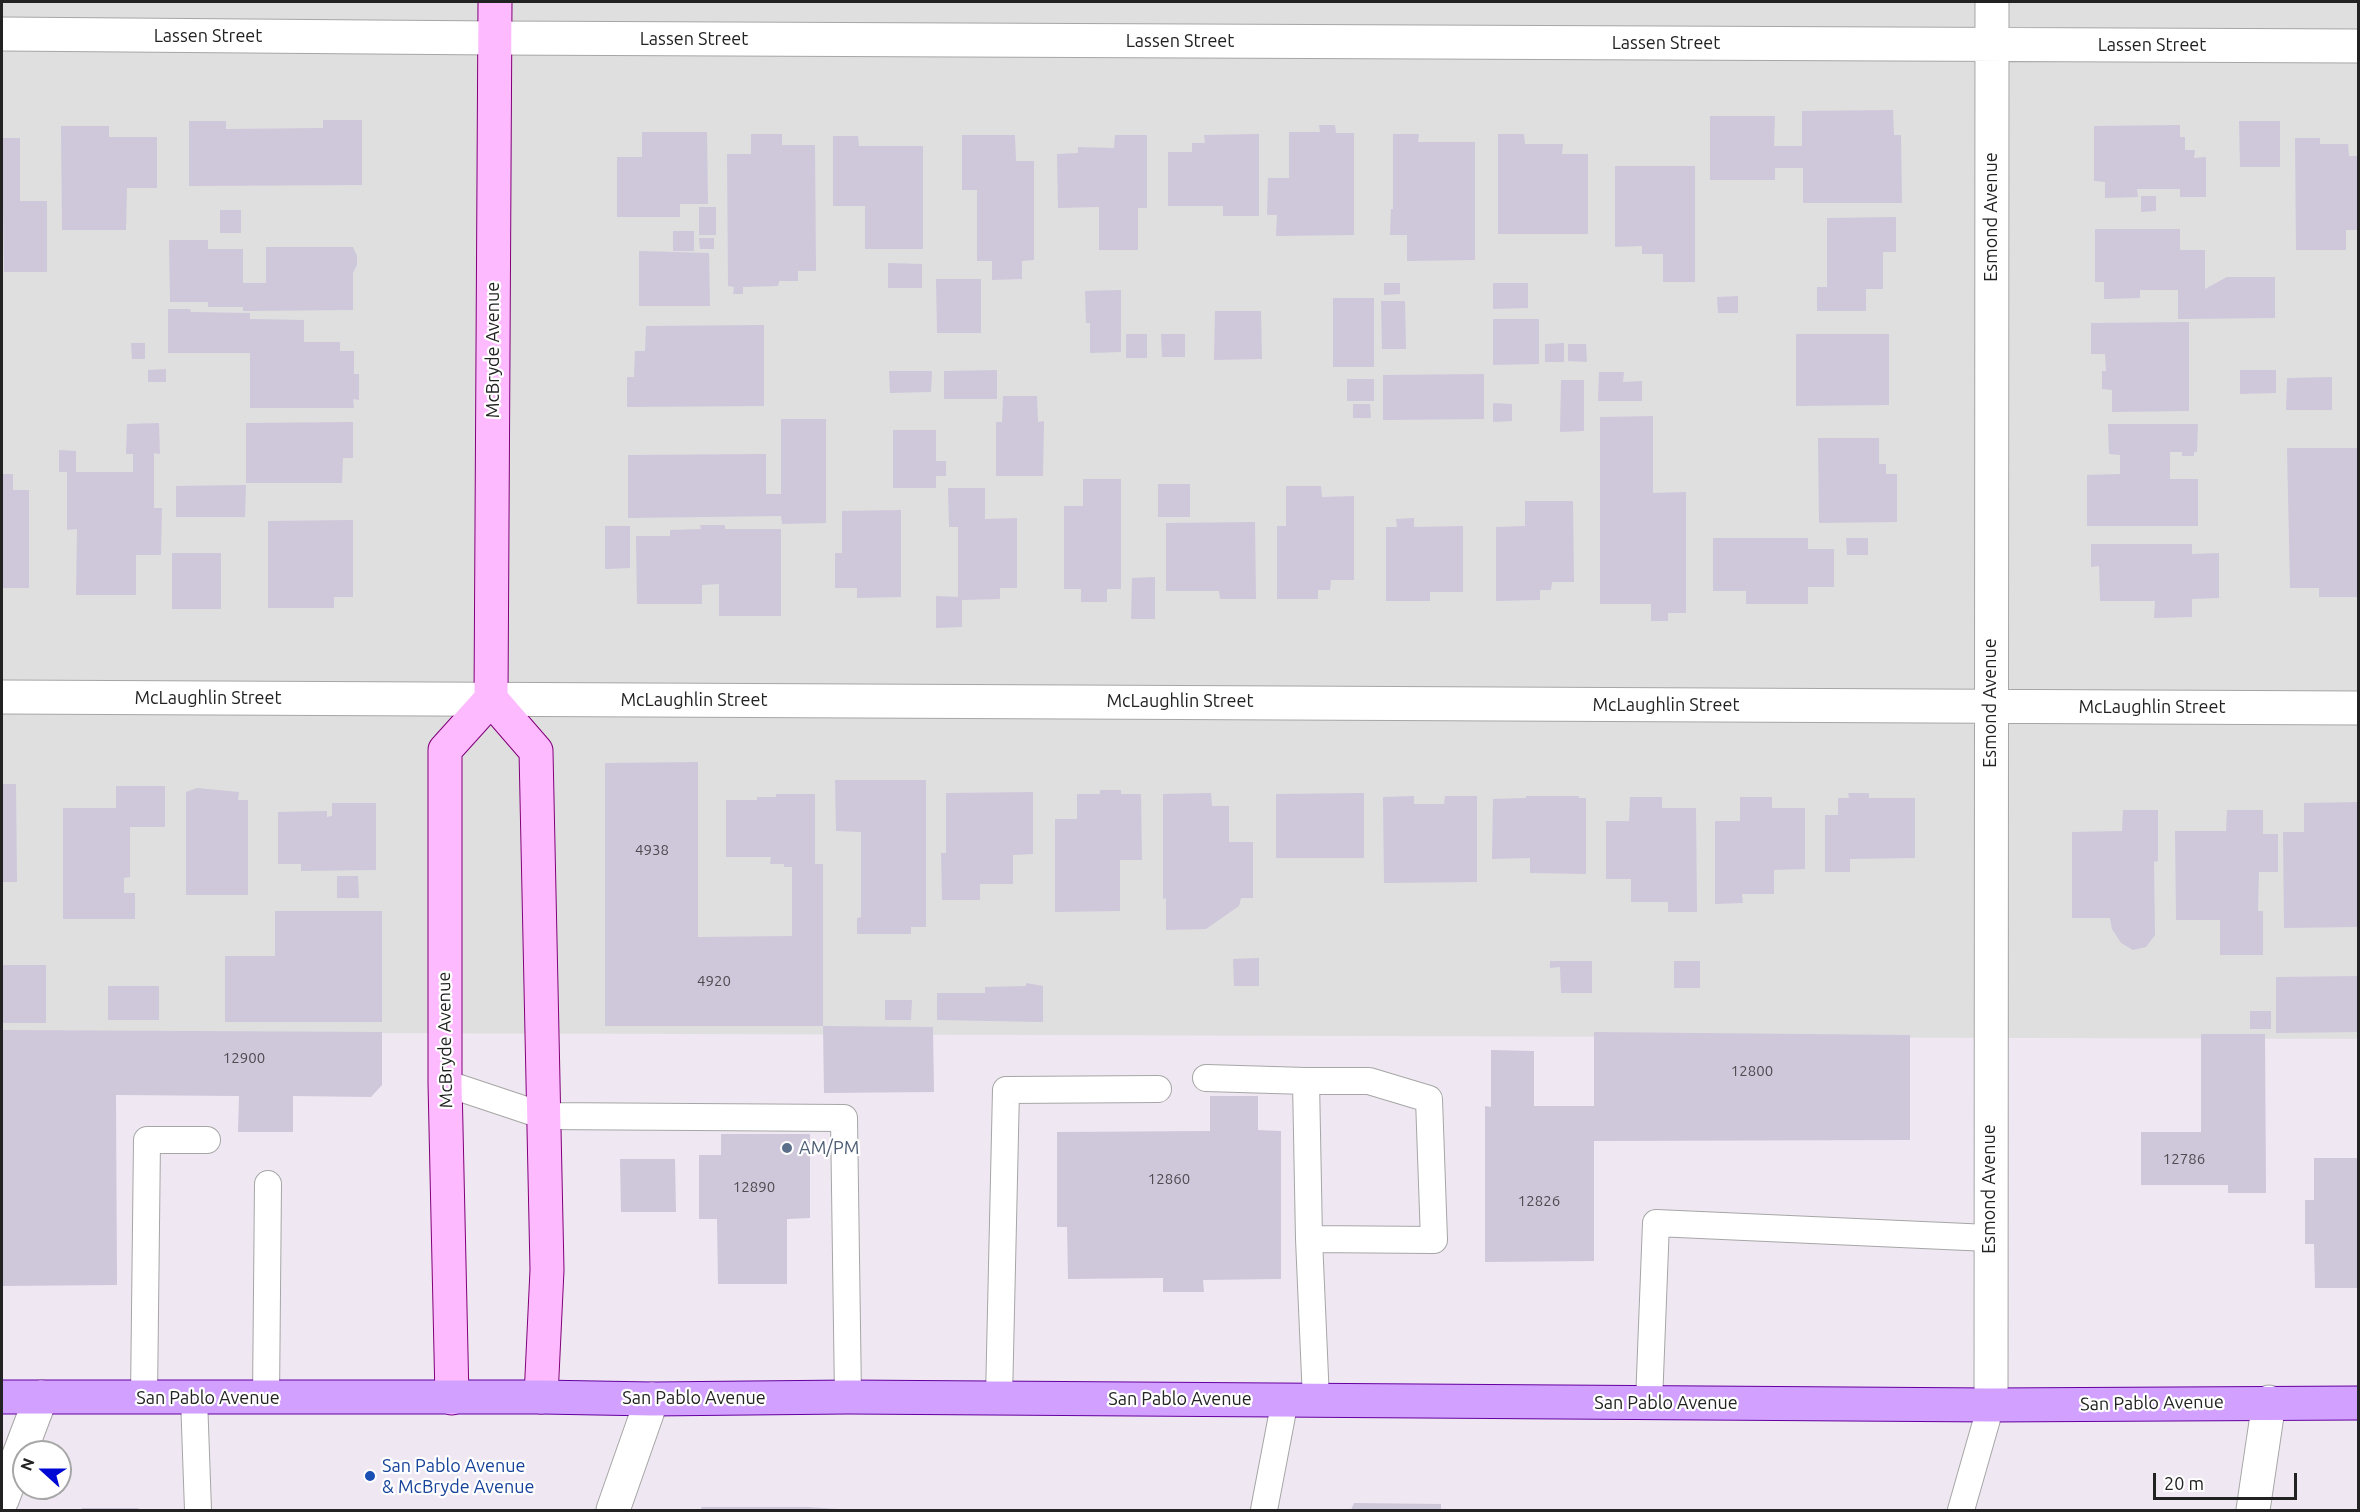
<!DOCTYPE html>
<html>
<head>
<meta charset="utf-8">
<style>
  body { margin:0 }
  #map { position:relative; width:2360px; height:1512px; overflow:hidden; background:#efe8f2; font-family:Ubuntu,sans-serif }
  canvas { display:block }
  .frame { position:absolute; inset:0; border:3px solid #222; pointer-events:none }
  .north { position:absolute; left:12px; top:1440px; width:60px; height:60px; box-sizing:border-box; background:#fff; border:2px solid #a7a7a7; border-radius:50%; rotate:291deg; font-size:16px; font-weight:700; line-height:24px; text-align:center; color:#222 }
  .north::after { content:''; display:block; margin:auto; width:21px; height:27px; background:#0009d3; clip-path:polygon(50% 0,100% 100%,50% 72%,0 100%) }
  .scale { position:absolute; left:2153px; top:1473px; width:144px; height:27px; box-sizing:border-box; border:3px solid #222; border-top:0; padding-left:8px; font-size:18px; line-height:21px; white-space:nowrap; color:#222; -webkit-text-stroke:4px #fff; paint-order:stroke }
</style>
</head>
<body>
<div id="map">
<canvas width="2360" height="1512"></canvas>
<div class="frame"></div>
<div class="north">N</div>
<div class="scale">20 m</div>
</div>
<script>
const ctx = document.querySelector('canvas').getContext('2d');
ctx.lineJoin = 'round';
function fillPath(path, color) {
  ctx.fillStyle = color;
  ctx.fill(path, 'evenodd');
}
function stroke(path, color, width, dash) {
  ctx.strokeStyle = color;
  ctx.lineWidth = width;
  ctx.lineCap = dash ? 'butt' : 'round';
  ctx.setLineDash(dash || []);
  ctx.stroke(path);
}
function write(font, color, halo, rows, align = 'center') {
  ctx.font = font + ' Ubuntu,sans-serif';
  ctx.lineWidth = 4.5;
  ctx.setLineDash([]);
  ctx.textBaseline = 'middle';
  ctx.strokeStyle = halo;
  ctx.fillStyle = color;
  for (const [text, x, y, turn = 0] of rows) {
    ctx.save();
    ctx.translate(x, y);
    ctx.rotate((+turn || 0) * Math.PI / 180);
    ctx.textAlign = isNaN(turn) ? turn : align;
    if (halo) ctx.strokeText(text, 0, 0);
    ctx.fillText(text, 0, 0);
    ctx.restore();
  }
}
fillPath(new Path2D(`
  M 2,2 L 2358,2 L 2358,1039 L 2,1032 Z`), '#dfdfe0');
fillPath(new Path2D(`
  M 1893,110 L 1894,135 L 1901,135 L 1902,203 L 1803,203 L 1803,168 L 1775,168 L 1775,180 L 1710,180 L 1710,116 L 1775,116 L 1774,146 L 1802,146 L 1802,111 Z
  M 323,120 L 362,120 L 362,185 L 189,186 L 189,121 L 226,121 L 226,129 L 323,128 Z
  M 2239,121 L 2280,121 L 2280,167 L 2240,167 Z
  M 1319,125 L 1335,125 L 1336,133 L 1354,133 L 1354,235 L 1276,236 L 1277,215 L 1267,215 L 1268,178 L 1289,178 L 1289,132 L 1320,132 Z
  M 2180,125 L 2180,137 L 2185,137 L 2185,150 L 2195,150 L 2194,158 L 2206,157 L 2206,197 L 2180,197 L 2180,189 L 2137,189 L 2138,197 L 2105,198 L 2105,182 L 2094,181 L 2094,126 Z
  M 61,126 L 109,126 L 109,137 L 157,137 L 157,188 L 127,188 L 126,230 L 62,230 Z
  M 642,132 L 707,132 L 708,204 L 680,204 L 680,217 L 617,217 L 617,157 L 642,157 Z
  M 751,134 L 782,134 L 782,145 L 815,145 L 816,271 L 798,271 L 798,281 L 779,281 L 778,286 L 743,287 L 743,294 L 733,294 L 734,287 L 728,286 L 727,154 L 751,154 Z
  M 1259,134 L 1259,216 L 1223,216 L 1223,206 L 1168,206 L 1168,152 L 1192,152 L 1192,143 L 1205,143 L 1204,135 Z
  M 1393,134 L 1419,134 L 1418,142 L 1475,142 L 1475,260 L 1407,261 L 1407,235 L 1390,235 L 1391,209 L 1393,209 Z
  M 1498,134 L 1524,134 L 1525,144 L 1563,144 L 1562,154 L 1588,154 L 1588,234 L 1498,234 Z
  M 962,135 L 1015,135 L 1016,161 L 1034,161 L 1034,260 L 1022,261 L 1022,279 L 992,280 L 992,261 L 977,261 L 977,190 L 962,190 Z
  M 1115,135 L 1147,135 L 1147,208 L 1138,208 L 1138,250 L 1099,250 L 1099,207 L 1058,208 L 1057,154 L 1078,153 L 1078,147 L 1114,148 Z
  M 833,136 L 858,136 L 859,146 L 923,146 L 923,249 L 865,249 L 865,206 L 833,206 Z
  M 2,138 L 20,138 L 20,201 L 47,201 L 47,272 L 4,272 Z
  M 2295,138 L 2320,138 L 2320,144 L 2348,144 L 2349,156 L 2358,156 L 2358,230 L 2346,230 L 2346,250 L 2296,250 Z
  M 1615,166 L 1695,166 L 1695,282 L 1663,282 L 1663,254 L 1642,254 L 1642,246 L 1615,247 Z
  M 2141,196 L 2156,196 L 2156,211 L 2141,212 Z
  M 699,207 L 716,207 L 716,235 L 699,235 Z
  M 220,210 L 241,210 L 241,233 L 220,233 Z
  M 1896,217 L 1896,252 L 1883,252 L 1883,289 L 1866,289 L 1866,311 L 1817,311 L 1817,287 L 1827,287 L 1827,218 Z
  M 2095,229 L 2180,229 L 2180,250 L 2205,250 L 2205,289 L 2227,277 L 2275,277 L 2275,318 L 2178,319 L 2178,290 L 2140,290 L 2140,298 L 2104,299 L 2104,282 L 2095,282 Z
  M 673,231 L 694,231 L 694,251 L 673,251 Z
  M 699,238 L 714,238 L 714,249 L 700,249 Z
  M 169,240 L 208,240 L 208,249 L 243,249 L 243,283 L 266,283 L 266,247 L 353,247 L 357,256 L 357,265 L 353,273 L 353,310 L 243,311 L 243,307 L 208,307 L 208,302 L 170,302 Z
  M 639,251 L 709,253 L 710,306 L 639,306 Z
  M 888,263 L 922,264 L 922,288 L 888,288 Z
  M 936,279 L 981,279 L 981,333 L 937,333 Z
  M 1384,283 L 1400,283 L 1400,294 L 1384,295 Z
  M 1493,283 L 1528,283 L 1528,308 L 1493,309 Z
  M 1121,290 L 1121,352 L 1090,353 L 1090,323 L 1086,323 L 1085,291 Z
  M 1738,296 L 1738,313 L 1718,313 L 1717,297 Z
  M 1333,298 L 1374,298 L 1374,367 L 1333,367 Z
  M 1381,301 L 1405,301 L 1406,349 L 1382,349 Z
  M 168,309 L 190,309 L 191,312 L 250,313 L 250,319 L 304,320 L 304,342 L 340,342 L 340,351 L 354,351 L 354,374 L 359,374 L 359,400 L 353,399 L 354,408 L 250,408 L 250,353 L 168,353 Z
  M 1215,311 L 1261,311 L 1262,359 L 1214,360 Z
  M 1493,319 L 1539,319 L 1539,364 L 1493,365 Z
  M 2189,322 L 2189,411 L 2112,412 L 2112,390 L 2102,389 L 2102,371 L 2106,371 L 2105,354 L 2091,354 L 2091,323 Z
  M 764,325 L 764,406 L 627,407 L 627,377 L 634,377 L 635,351 L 645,351 L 646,326 Z
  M 1126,334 L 1147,334 L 1147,358 L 1126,358 Z
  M 1161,334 L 1185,334 L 1185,357 L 1162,357 Z
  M 1796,334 L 1889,334 L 1889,405 L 1796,406 Z
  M 131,343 L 145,343 L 145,359 L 132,359 Z
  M 1564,343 L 1564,362 L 1545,362 L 1545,344 Z
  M 1568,344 L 1586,344 L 1587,362 L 1568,361 Z
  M 166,369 L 166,382 L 148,382 L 148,370 Z
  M 997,370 L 997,399 L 944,399 L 944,371 Z
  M 2240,370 L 2276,370 L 2276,393 L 2240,394 Z
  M 889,371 L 932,371 L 931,392 L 890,393 Z
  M 1599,372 L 1624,372 L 1623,382 L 1642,381 L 1642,401 L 1598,401 Z
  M 1484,374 L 1484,419 L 1383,420 L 1383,375 Z
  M 2332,377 L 2332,410 L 2286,410 L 2287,378 Z
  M 1347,379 L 1374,379 L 1374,401 L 1347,401 Z
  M 1561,380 L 1584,380 L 1584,431 L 1560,432 Z
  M 1003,396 L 1037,396 L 1038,422 L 1044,421 L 1043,476 L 996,476 L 996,422 L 1002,422 Z
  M 1493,403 L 1512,404 L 1512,421 L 1493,422 Z
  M 1353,404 L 1370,404 L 1371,418 L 1353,418 Z
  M 1653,416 L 1653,493 L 1686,492 L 1686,613 L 1668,613 L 1668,621 L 1651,621 L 1651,604 L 1600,604 L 1600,417 Z
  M 781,419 L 826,419 L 826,523 L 782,524 L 781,516 L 628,518 L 628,455 L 766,454 L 766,494 L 781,494 Z
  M 353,422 L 353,458 L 343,458 L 342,483 L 246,483 L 246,423 Z
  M 159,423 L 160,454 L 154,453 L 154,508 L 162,508 L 161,555 L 136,555 L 136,595 L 76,595 L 77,529 L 67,530 L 67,472 L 59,472 L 59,450 L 76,451 L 76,472 L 133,472 L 133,454 L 126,454 L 127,424 Z
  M 2108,424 L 2198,424 L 2197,452 L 2194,452 L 2194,456 L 2182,456 L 2182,452 L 2170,452 L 2170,479 L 2198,479 L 2198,526 L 2087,526 L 2087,475 L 2120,474 L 2120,455 L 2109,454 Z
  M 893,430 L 936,430 L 936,461 L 946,461 L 946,476 L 936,476 L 936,488 L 893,488 Z
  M 1818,438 L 1879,438 L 1879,464 L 1886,464 L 1886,474 L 1897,474 L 1897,522 L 1819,523 Z
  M 2287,448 L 2358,448 L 2358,597 L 2319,597 L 2319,588 L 2290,588 Z
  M 2,474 L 13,474 L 13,490 L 29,490 L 29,588 L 2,588 Z
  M 1083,479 L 1121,479 L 1121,589 L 1107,589 L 1107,602 L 1081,602 L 1081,589 L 1064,589 L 1064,506 L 1083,506 Z
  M 1158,484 L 1190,484 L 1190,517 L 1158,517 Z
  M 246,485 L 245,517 L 176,517 L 176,486 Z
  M 1286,486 L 1321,486 L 1322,497 L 1354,496 L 1354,580 L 1331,580 L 1330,590 L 1318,590 L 1318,599 L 1277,599 L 1277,526 L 1286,526 Z
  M 948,488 L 985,488 L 985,519 L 1017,518 L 1017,588 L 1000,588 L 1000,599 L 962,600 L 962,627 L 936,628 L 936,596 L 958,597 L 958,527 L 949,527 Z
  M 1525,501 L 1573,501 L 1574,582 L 1552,582 L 1551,590 L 1540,590 L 1540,600 L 1496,601 L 1496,527 L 1525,526 Z
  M 901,510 L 901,597 L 857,598 L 857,588 L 835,588 L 835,553 L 842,553 L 842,511 Z
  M 1414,518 L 1414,527 L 1463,526 L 1463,592 L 1430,592 L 1430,601 L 1386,601 L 1386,527 L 1397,527 L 1396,519 Z
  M 353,520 L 353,597 L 334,597 L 334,608 L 268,608 L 268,521 Z
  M 1255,522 L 1256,599 L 1220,599 L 1219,591 L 1166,591 L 1166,523 Z
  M 700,525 L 725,525 L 725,529 L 781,529 L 781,616 L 719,616 L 719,584 L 702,585 L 702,604 L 637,604 L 636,536 L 670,536 L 670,530 L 701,529 Z
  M 605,526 L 630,526 L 630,568 L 605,569 Z
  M 1713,538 L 1808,538 L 1808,549 L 1834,549 L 1834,587 L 1808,587 L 1808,604 L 1746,604 L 1746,591 L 1713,591 Z
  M 1846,538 L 1868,538 L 1868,555 L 1847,555 Z
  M 2091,544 L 2192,544 L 2192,554 L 2219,553 L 2219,598 L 2192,599 L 2192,617 L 2154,618 L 2155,601 L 2100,601 L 2099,566 L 2091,567 Z
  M 172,553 L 221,553 L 221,609 L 172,609 Z
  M 1155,577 L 1155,619 L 1131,619 L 1132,578 Z
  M 698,762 L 698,937 L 792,936 L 792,867 L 784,867 L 784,864 L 770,864 L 771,857 L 726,857 L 726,800 L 757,800 L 757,797 L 776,797 L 776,794 L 815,794 L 815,864 L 823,864 L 823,1026 L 605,1026 L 605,763 Z
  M 835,780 L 926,780 L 926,927 L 911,927 L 911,934 L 857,934 L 857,918 L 861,917 L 861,832 L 836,831 Z
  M 2,784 L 16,784 L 17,882 L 2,882 Z
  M 116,786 L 165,786 L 165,827 L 130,827 L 130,877 L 124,878 L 124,893 L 135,893 L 135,919 L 63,919 L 63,808 L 116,808 Z
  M 197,788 L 239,792 L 238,800 L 248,800 L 248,895 L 186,895 L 186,792 Z
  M 1100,790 L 1121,790 L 1121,794 L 1141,794 L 1142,860 L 1120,860 L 1120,911 L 1055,912 L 1055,819 L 1077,819 L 1077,794 L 1100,794 Z
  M 1033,792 L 1033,854 L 1013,855 L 1013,884 L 980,884 L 980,900 L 942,900 L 941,853 L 946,853 L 946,793 Z
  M 1211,793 L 1212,806 L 1229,806 L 1229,842 L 1253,842 L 1253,898 L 1241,898 L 1239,906 L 1206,929 L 1166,930 L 1166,898 L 1163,899 L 1163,794 Z
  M 1364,793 L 1364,858 L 1276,858 L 1276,794 Z
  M 1848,793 L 1869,793 L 1869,798 L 1915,798 L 1915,858 L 1850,859 L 1850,872 L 1825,872 L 1825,815 L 1838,815 L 1838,798 L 1849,798 Z
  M 1414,796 L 1414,804 L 1444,804 L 1445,796 L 1477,796 L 1477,882 L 1384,883 L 1383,797 Z
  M 1526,796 L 1579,796 L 1579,798 L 1586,798 L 1586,874 L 1530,873 L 1530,858 L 1492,859 L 1493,799 L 1526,798 Z
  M 1630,797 L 1662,797 L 1662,808 L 1696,808 L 1697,912 L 1668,912 L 1668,902 L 1631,902 L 1631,879 L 1606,879 L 1606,821 L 1629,821 Z
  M 1740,797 L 1772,797 L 1772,808 L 1805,808 L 1805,869 L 1774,870 L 1774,894 L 1742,894 L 1743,903 L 1715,904 L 1715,821 L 1740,821 Z
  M 2357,802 L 2357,845 L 2358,845 L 2357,927 L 2284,928 L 2283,832 L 2304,832 L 2304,803 Z
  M 332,803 L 376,803 L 376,870 L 301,871 L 301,864 L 278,864 L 278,812 L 327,811 L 327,817 L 332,816 Z
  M 2123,810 L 2158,810 L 2158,861 L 2154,862 L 2155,935 L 2146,947 L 2133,950 L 2121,943 L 2112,929 L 2110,918 L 2072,918 L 2072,832 L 2122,831 Z
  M 2227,810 L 2263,810 L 2263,834 L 2278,834 L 2278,872 L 2259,872 L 2258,911 L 2263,911 L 2263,955 L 2220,955 L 2220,920 L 2176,920 L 2175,831 L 2226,831 Z
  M 337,876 L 358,876 L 359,898 L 337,898 Z
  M 275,911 L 382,911 L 382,1022 L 225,1022 L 225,956 L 275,956 Z
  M 1259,958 L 1259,986 L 1234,986 L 1233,959 Z
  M 1550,961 L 1592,961 L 1592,993 L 1561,993 L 1560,967 L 1550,968 Z
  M 1674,961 L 1700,961 L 1700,988 L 1674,988 Z
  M 2,965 L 46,965 L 46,1023 L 2,1023 Z
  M 2358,976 L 2358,1032 L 2276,1033 L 2276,977 Z
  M 1026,983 L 1043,986 L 1043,1022 L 937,1020 L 937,993 L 985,993 L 985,987 L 1026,986 Z
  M 108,986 L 159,986 L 159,1020 L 108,1020 Z
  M 885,1000 L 912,1000 L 911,1020 L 885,1020 Z
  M 2250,1011 L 2271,1011 L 2271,1029 L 2250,1029 Z
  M 823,1026 L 933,1027 L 934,1092 L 824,1093 Z
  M 2,1030 L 382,1032 L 382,1085 L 371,1097 L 293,1096 L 293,1132 L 238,1132 L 239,1096 L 116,1095 L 117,1285 L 2,1286 Z
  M 1594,1032 L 1910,1035 L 1910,1140 L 1594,1141 L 1594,1261 L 1485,1262 L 1485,1106 L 1491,1107 L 1491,1050 L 1534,1051 L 1534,1106 L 1594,1106 Z
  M 2201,1034 L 2265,1034 L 2266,1193 L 2228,1193 L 2228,1185 L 2141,1185 L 2141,1132 L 2201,1132 Z
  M 1210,1096 L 1258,1096 L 1258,1130 L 1281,1131 L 1281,1279 L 1203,1280 L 1204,1292 L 1163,1292 L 1163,1278 L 1068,1279 L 1067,1227 L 1057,1227 L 1057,1132 L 1210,1131 Z
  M 721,1134 L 810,1134 L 810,1218 L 787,1219 L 787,1284 L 718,1284 L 717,1219 L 699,1219 L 699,1155 L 721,1155 Z
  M 2314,1158 L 2358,1158 L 2358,1288 L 2315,1288 L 2314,1244 L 2305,1244 L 2305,1200 L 2314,1200 Z
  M 620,1159 L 675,1159 L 676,1212 L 621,1212 Z
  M 1354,1503 L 1441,1504 L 1441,1510 L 1351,1510 Z
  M 702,1507 L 809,1507 L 837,1509 L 837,1510 L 700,1510 Z
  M 82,1508 L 137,1508 L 143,1510 L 82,1510 Z`), '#cfc7da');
const service = new Path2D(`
  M 1206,1078 L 1306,1081
  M 445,1083 L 544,1116 L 844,1118 L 848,1397
  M 1309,1239 L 1434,1240 L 1429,1099 L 1369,1081 L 1306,1081 L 1309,1239 L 1316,1400
  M 144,1398 L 147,1140 L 207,1140
  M 194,1398 L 198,1510
  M 266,1398 L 268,1184
  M 999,1398 L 1006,1090 L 1158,1089
  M 1649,1402 L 1656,1223 L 1989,1238
  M 1264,1510 L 1285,1400
  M 1961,1510 L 1991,1405`);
const minor = new Path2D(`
  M 2,34 L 495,38 L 2358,46
  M 2,697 L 2358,708
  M 1991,1405 L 1992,2
  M 2,1500 L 41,1397
  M 613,1510 L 652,1399
  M 2253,1510 L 2269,1402`);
const secondary = new Path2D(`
  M 491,699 L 536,751 L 547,1270 L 541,1397
  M 452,1398 L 445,1083 L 445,750 L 491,699 L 495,2`);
const primary = new Path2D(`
  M 2,1397 L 541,1397 L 652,1399 L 848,1397 L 1991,1405 L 2358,1403`);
stroke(service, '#a6a6a6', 28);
stroke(minor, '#a6a6a6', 35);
stroke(secondary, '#810079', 35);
stroke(primary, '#64009f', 35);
stroke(service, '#fff', 26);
stroke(minor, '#fff', 33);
stroke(secondary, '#febafe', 33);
stroke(primary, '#d2a0ff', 33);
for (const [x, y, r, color] of [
  [787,1148,6,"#5c6f8a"],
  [370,1476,6,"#1a4fb4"]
]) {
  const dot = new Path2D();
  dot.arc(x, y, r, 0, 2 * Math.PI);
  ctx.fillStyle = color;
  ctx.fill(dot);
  stroke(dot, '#fff', 2);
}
write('15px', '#4d4b50', null, [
  ["4938",652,850],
  ["4920",714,981],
  ["12900",244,1058],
  ["12800",1752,1071],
  ["12786",2184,1159],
  ["12860",1169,1179],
  ["12890",754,1187],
  ["12826",1539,1201]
]);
write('18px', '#222', '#fff', [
  ["Lassen Street",208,36],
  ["Lassen Street",694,39],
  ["Lassen Street",1180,41],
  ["Lassen Street",1666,43],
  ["Lassen Street",2152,45],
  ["Esmond Avenue",1991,217,-90],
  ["McBryde Avenue",493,350,-90],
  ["McLaughlin Street",208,698],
  ["McLaughlin Street",694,700],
  ["McLaughlin Street",1180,701],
  ["Esmond Avenue",1990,703,-90],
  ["McLaughlin Street",1666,705],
  ["McLaughlin Street",2152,707],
  ["McBryde Avenue",445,1040,-91],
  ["Esmond Avenue",1989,1189,-90],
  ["San Pablo Avenue",208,1398],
  ["San Pablo Avenue",694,1398],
  ["San Pablo Avenue",1180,1399],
  ["San Pablo Avenue",1666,1403],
  ["San Pablo Avenue",2152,1403,-1]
]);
write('18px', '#4e5e75', '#fff', [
  ["AM/PM",799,1148]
], 'left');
write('18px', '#164399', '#fff', [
  ["San Pablo Avenue",382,1466],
  ["& McBryde Avenue",382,1487]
], 'left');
</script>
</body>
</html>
